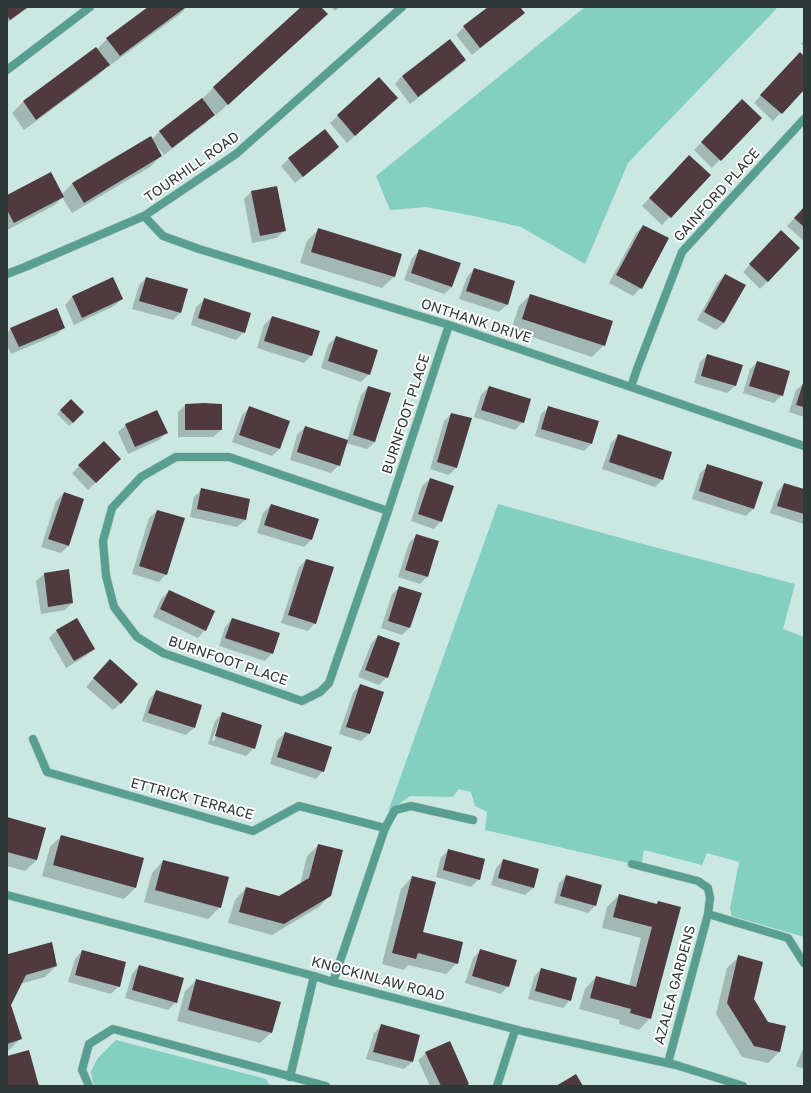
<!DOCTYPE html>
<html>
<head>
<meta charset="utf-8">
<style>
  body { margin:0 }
  #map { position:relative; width:811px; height:1093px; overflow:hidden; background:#cbe7e1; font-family:"Golos Text",sans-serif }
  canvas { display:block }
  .frame { position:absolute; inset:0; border:8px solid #2e3937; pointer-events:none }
</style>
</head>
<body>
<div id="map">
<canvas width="811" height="1093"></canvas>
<div class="frame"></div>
</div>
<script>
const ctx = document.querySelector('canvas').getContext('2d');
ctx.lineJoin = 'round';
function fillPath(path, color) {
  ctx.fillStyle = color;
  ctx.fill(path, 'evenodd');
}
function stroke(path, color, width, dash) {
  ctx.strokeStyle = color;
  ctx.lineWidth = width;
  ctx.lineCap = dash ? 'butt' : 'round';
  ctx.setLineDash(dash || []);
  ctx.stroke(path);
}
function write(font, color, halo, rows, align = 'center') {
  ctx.font = font + ' "Golos Text",sans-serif';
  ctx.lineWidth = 4;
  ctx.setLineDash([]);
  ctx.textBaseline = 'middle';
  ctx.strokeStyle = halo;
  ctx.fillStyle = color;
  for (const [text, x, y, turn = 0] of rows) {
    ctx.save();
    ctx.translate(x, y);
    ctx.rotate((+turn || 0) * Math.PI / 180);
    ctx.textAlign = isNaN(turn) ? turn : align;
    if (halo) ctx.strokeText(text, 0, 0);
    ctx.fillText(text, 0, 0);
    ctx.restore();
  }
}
fillPath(new Path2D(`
  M 585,7 L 778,7 L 628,163 L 585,264 L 521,227 L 474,216 L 426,207 L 390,210 L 376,176 Z
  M 498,504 L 639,543 L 795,584 L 783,629 L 804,637 L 804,937 L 732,916 L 730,909 L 739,862 L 707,853 L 702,865 L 644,850 L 641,866 L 485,830 L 487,812 L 475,806 L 471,792 L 459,789 L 453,797 L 410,796 L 388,812 Z
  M 116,1040 L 266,1079 L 269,1084 L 276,1086 L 96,1086 L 93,1083 L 91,1071 L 98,1058 Z`), '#83cfc0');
fillPath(new Path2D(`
  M 7,7 L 29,7 L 7,23 Z
  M 150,7 L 187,7 L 180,14 L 108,67 L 107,66 L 97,76 L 24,130 L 12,113 L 23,102 L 96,48 L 97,49 L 107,39 Z
  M 303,7 L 320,7 L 315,26 L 216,115 L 208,106 L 207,107 L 213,115 L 206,123 L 164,155 L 157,146 L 156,147 L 161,156 L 150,167 L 72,213 L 62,197 L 55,205 L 7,230 L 7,196 L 61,195 L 72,184 L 150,138 L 151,140 L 159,132 L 202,99 L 213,88 Z
  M 331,7 L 340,7 L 335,11 Z
  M 490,7 L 519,7 L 523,13 L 516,20 L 472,55 L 456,35 L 464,27 Z
  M 804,40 L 804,46 L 801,44 Z
  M 804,57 L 804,89 L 773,121 L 754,103 L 792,61 Z
  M 465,60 L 457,68 L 410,104 L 395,84 L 402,76 Z
  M 379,78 L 389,105 L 347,143 L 330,123 Z
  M 742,101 L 760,118 L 712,168 L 694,150 Z
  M 325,130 L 338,147 L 331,155 L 295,183 L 281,166 L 289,159 Z
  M 682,164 L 710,175 L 662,225 L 642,206 Z
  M 251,192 L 285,230 L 277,238 L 252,243 L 244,199 Z
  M 804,208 L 804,241 L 787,226 Z
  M 643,226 L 641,288 L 633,296 L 609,283 L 636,233 Z
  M 318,230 L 400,255 L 394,277 L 382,288 L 300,263 L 307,241 Z
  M 774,239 L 768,281 L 760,289 L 743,272 Z
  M 420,250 L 452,287 L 444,294 L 404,280 L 412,258 Z
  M 474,269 L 507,305 L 499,312 L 459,299 L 467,277 Z
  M 725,275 L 744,285 L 724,323 L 716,330 L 697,320 L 718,282 Z
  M 112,278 L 122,299 L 114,306 L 74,325 L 65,305 L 72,297 Z
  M 146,278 L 180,313 L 173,320 L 132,309 L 139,285 Z
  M 530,295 L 604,345 L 592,357 L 511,330 L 519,306 Z
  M 204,300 L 244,332 L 236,340 L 191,325 L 196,307 Z
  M 272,317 L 312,355 L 304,363 L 257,348 L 264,325 Z
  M 64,328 L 56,335 L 11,354 L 7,345 L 7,333 L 11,329 Z
  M 336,337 L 369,374 L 361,382 L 321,368 L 328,345 Z
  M 708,355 L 741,365 L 735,386 L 727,393 L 694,383 L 700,362 Z
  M 758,362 L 782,395 L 774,403 L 743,393 L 750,369 Z
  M 804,383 L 804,417 L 789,412 L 796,390 Z
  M 368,387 L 375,442 L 367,449 L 346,443 L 339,465 L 331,473 L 290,460 L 297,435 L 305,427 L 347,441 L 361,395 Z
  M 489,387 L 523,422 L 515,430 L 474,417 L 481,395 Z
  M 71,400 L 83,412 L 69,426 L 57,414 Z
  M 186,405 L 221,430 L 213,437 L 178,437 L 178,412 Z
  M 549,407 L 598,422 L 591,444 L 584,451 L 535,436 L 541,414 Z
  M 249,408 L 279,449 L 272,456 L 232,442 L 242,415 Z
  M 451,414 L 457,467 L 449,475 L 430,469 L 444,421 Z
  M 126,425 L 166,433 L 159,440 L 128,454 L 118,432 Z
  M 619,435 L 662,480 L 655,487 L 602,469 L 611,443 Z
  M 104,442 L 120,459 L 88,490 L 72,473 Z
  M 708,466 L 754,508 L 746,516 L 692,499 L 700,473 Z
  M 430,479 L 441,521 L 434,529 L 411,521 L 422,486 Z
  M 784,484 L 804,490 L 804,524 L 770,513 L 777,492 Z
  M 202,489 L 245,520 L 237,527 L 190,517 L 194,497 Z
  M 64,493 L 68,546 L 61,553 L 41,547 L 56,501 Z
  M 271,505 L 311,540 L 304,547 L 257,533 L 263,513 Z
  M 157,511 L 166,574 L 159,582 L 132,574 L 149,518 Z
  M 417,535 L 427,577 L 420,584 L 398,577 L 409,543 Z
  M 306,560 L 315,623 L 308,631 L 281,623 L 299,567 Z
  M 68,570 L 72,603 L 65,610 L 41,614 L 36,581 L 44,574 Z
  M 400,587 L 409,628 L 402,635 L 381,628 L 392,594 Z
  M 169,591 L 205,630 L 198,638 L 153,617 L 161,599 Z
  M 76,619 L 94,649 L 86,656 L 66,668 L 49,638 L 56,631 Z
  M 232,619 L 272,653 L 265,661 L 219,646 L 225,627 Z
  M 378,636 L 387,677 L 379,685 L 358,677 L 371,644 Z
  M 102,668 L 121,703 L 113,710 L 86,687 Z
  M 360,685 L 382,693 L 369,734 L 361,741 L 339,734 L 353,693 Z
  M 156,692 L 194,728 L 186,735 L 142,721 L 149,699 Z
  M 223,713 L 254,748 L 246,756 L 208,744 L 215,721 ZM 219,721 L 221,721 L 214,741 L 212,741 Z
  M 285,733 L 323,771 L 316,779 L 270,764 L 277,740 Z
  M 7,818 L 37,860 L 25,871 L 7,866 Z
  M 61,836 L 135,888 L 124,899 L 42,876 L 50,847 Z
  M 319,845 L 330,895 L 319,907 L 272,935 L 228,923 L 235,900 L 246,888 L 279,897 L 300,885 L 307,856 Z
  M 449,850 L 479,879 L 471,887 L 436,877 L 441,857 Z
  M 503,860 L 538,870 L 533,888 L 525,895 L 491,885 L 496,868 Z
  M 163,861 L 220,907 L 208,919 L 144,902 L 152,873 Z
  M 567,876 L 595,906 L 588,913 L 554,903 L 559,883 Z
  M 412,877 L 422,932 L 457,963 L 446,974 L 408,965 L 404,970 L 382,964 L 401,889 Z
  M 619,895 L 655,905 L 658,902 L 650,1018 L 639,1030 L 619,1024 L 620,1020 L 579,1009 L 585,989 L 596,977 L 629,986 L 641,938 L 602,928 L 607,907 Z
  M 82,951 L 119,986 L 111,994 L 68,982 L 75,959 Z
  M 480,951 L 508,986 L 501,994 L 465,983 L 473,958 Z
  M 7,956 L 56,966 L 45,977 L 20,984 L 9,1005 L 20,1039 L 9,1050 L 7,1051 Z
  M 739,957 L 753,999 L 767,1023 L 785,1027 L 779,1052 L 768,1063 L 742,1057 L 716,1014 L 727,968 Z
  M 139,966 L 176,1002 L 168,1010 L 125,998 L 132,974 Z
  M 541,969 L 570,1000 L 563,1008 L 528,999 L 534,977 Z
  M 197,980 L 272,1032 L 260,1043 L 177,1021 L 185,991 Z
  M 381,1026 L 412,1062 L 404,1069 L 366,1059 L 374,1033 Z
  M 804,1046 L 804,1069 L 796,1066 Z
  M 29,1051 L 38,1086 L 7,1086 L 7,1057 Z
  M 426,1053 L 468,1084 L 466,1086 L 430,1086 L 418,1060 Z`), '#0003');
fillPath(new Path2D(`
  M 7,7 L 28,7 L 10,20 L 7,15 Z
  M 148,7 L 186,7 L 120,56 L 106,38 Z
  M 301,7 L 321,7 L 328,14 L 228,105 L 213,87 Z
  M 488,7 L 520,7 L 525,13 L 480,48 L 463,26 Z
  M 450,39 L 466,60 L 418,97 L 402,76 Z
  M 96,47 L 110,65 L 36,120 L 23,101 Z
  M 800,52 L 804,56 L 804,90 L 782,114 L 760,95 Z
  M 379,77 L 398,98 L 355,136 L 337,115 Z
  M 202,98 L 215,115 L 172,148 L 159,131 Z
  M 742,99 L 762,118 L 721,161 L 701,142 Z
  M 325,129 L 339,147 L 303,177 L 288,158 Z
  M 151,136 L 162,156 L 84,203 L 72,183 Z
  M 689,155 L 711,175 L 671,218 L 649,198 Z
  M 51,172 L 64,197 L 14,223 L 7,210 L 7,195 Z
  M 277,186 L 286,231 L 260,236 L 251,191 Z
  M 804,207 L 804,227 L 794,218 Z
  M 643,225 L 669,238 L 642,289 L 616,275 Z
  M 318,228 L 402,254 L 395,277 L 311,252 Z
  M 781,230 L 800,248 L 768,282 L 749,264 Z
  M 419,249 L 461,263 L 452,287 L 411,273 Z
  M 474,268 L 515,281 L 508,305 L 466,291 Z
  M 725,274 L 746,285 L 724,323 L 704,312 Z
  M 113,277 L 123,299 L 82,318 L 72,296 Z
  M 146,277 L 188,289 L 181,313 L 139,301 Z
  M 530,294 L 613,321 L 605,346 L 522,319 Z
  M 204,298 L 251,313 L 245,333 L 198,318 Z
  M 57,308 L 65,328 L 19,347 L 10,328 Z
  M 272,316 L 320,331 L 312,356 L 264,341 Z
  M 336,336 L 378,350 L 370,375 L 328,361 Z
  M 707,354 L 743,365 L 736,386 L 701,376 Z
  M 757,361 L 790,371 L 783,396 L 749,386 Z
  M 804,380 L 804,407 L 796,405 Z
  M 368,386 L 391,393 L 375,442 L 353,435 Z
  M 489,386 L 531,399 L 524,423 L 481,410 Z
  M 71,399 L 84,412 L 73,423 L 60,410 Z
  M 204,403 L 222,404 L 222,430 L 185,430 L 185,404 Z
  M 249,406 L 290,421 L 280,449 L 239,435 Z
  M 548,406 L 599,421 L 592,444 L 541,429 Z
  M 157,410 L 168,433 L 135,447 L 125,424 Z
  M 451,413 L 472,418 L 457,468 L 437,462 Z
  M 305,426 L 348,440 L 340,466 L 297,452 Z
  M 618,434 L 672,452 L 663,480 L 609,462 Z
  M 104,441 L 121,459 L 96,483 L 78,465 Z
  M 707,464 L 763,482 L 754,509 L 699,491 Z
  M 430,478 L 454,486 L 442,522 L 418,514 Z
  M 784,483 L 804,489 L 804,514 L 777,506 Z
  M 201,488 L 250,499 L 246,520 L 197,509 Z
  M 64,492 L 84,499 L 69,546 L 48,539 Z
  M 271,504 L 319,519 L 312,540 L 264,525 Z
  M 157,510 L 185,518 L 167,575 L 139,566 Z
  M 416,534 L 439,541 L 428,577 L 405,570 Z
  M 306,559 L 334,567 L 316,624 L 288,615 Z
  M 69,569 L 73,603 L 48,607 L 44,573 Z
  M 399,586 L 422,593 L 410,628 L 388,621 Z
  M 169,590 L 215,611 L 206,631 L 160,609 Z
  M 77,618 L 95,649 L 74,661 L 56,630 Z
  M 232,618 L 280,633 L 273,654 L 225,638 Z
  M 378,635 L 400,643 L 388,678 L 365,670 Z
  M 110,659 L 138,684 L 121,704 L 93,678 Z
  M 360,684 L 384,692 L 370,734 L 346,727 Z
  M 156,690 L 202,705 L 195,728 L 148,713 Z
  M 222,712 L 262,725 L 255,749 L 215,736 Z
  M 285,732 L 332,747 L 324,772 L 277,757 Z
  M 7,817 L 46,828 L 37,860 L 7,852 Z
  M 61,835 L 144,858 L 136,888 L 53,865 Z
  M 318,844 L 343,850 L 331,896 L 284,924 L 239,912 L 246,887 L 279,896 L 309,878 Z
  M 448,849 L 485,859 L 480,880 L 443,870 Z
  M 503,859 L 539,869 L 534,888 L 498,878 Z
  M 163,860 L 229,877 L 221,908 L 155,890 Z
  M 566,875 L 602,885 L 596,906 L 560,896 Z
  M 412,876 L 436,882 L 423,932 L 463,942 L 458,964 L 418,953 L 416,959 L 392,953 Z
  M 619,894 L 657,904 L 658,901 L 681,907 L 651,1019 L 630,1013 L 631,1009 L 590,998 L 596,976 L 636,987 L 652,927 L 613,917 Z
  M 52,942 L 57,966 L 26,975 L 11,1005 L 22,1039 L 7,1044 L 7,956 L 8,954 Z
  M 480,949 L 517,960 L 509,987 L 472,976 Z
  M 82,950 L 126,962 L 120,987 L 75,975 Z
  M 738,955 L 763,962 L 754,999 L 768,1022 L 786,1026 L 780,1052 L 754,1046 L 727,1003 Z
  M 139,965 L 184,978 L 177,1003 L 132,990 Z
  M 541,968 L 577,978 L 571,1001 L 535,991 Z
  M 196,979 L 281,1002 L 272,1033 L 188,1010 Z
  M 381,1024 L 420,1035 L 413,1062 L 373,1052 Z
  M 450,1041 L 469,1084 L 466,1086 L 441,1086 L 425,1052 Z
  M 29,1050 L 39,1086 L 8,1086 L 7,1056 Z
  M 576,1074 L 583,1086 L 556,1086 Z`), '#4e3a3f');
const lane = new Path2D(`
  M 33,739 L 47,772 L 253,831 L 299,806 L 385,828
  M 708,914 L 788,938 L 804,963`);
const street = new Path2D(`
  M 7,70 L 90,7
  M 144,216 L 163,236 L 199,249 L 449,325 L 804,446
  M 7,274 L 25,267 L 144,216 L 236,154 L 402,7
  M 631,387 L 637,369 L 682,252 L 804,119
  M 388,511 L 229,457 L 176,457 L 141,477 L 112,508 L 103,541 L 106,576 L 114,607 L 137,637 L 163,653 L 302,701 L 320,692 L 329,683 L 388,511 L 449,325
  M 632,864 L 698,881 L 708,888 L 710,898 L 708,914 L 668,1063
  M 7,895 L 314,976 L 333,982 L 526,1032 L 676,1065 L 743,1086
  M 333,982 L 385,828 L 395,810 L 411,806 L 473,820
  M 290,1077 L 314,976
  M 89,1086 L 82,1070 L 89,1044 L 113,1029 L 326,1086
  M 497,1086 L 515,1030`);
stroke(lane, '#acc4bf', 9);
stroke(street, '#acc4bf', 9);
stroke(lane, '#589f92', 8);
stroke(street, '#589f92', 8);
write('14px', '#2e3937', '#fff', [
  ["TOURHILL ROAD",192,167,-35],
  ["GAINFORD PLACE",717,195,-48],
  ["ONTHANK DRIVE",476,321,18],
  ["BURNFOOT PLACE",406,414,-72],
  ["BURNFOOT PLACE",228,661,19],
  ["ETTRICK TERRACE",192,799,15],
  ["KNOCKINLAW ROAD",378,979,15],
  ["AZALEA GARDENS",675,985,-75]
]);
</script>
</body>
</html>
